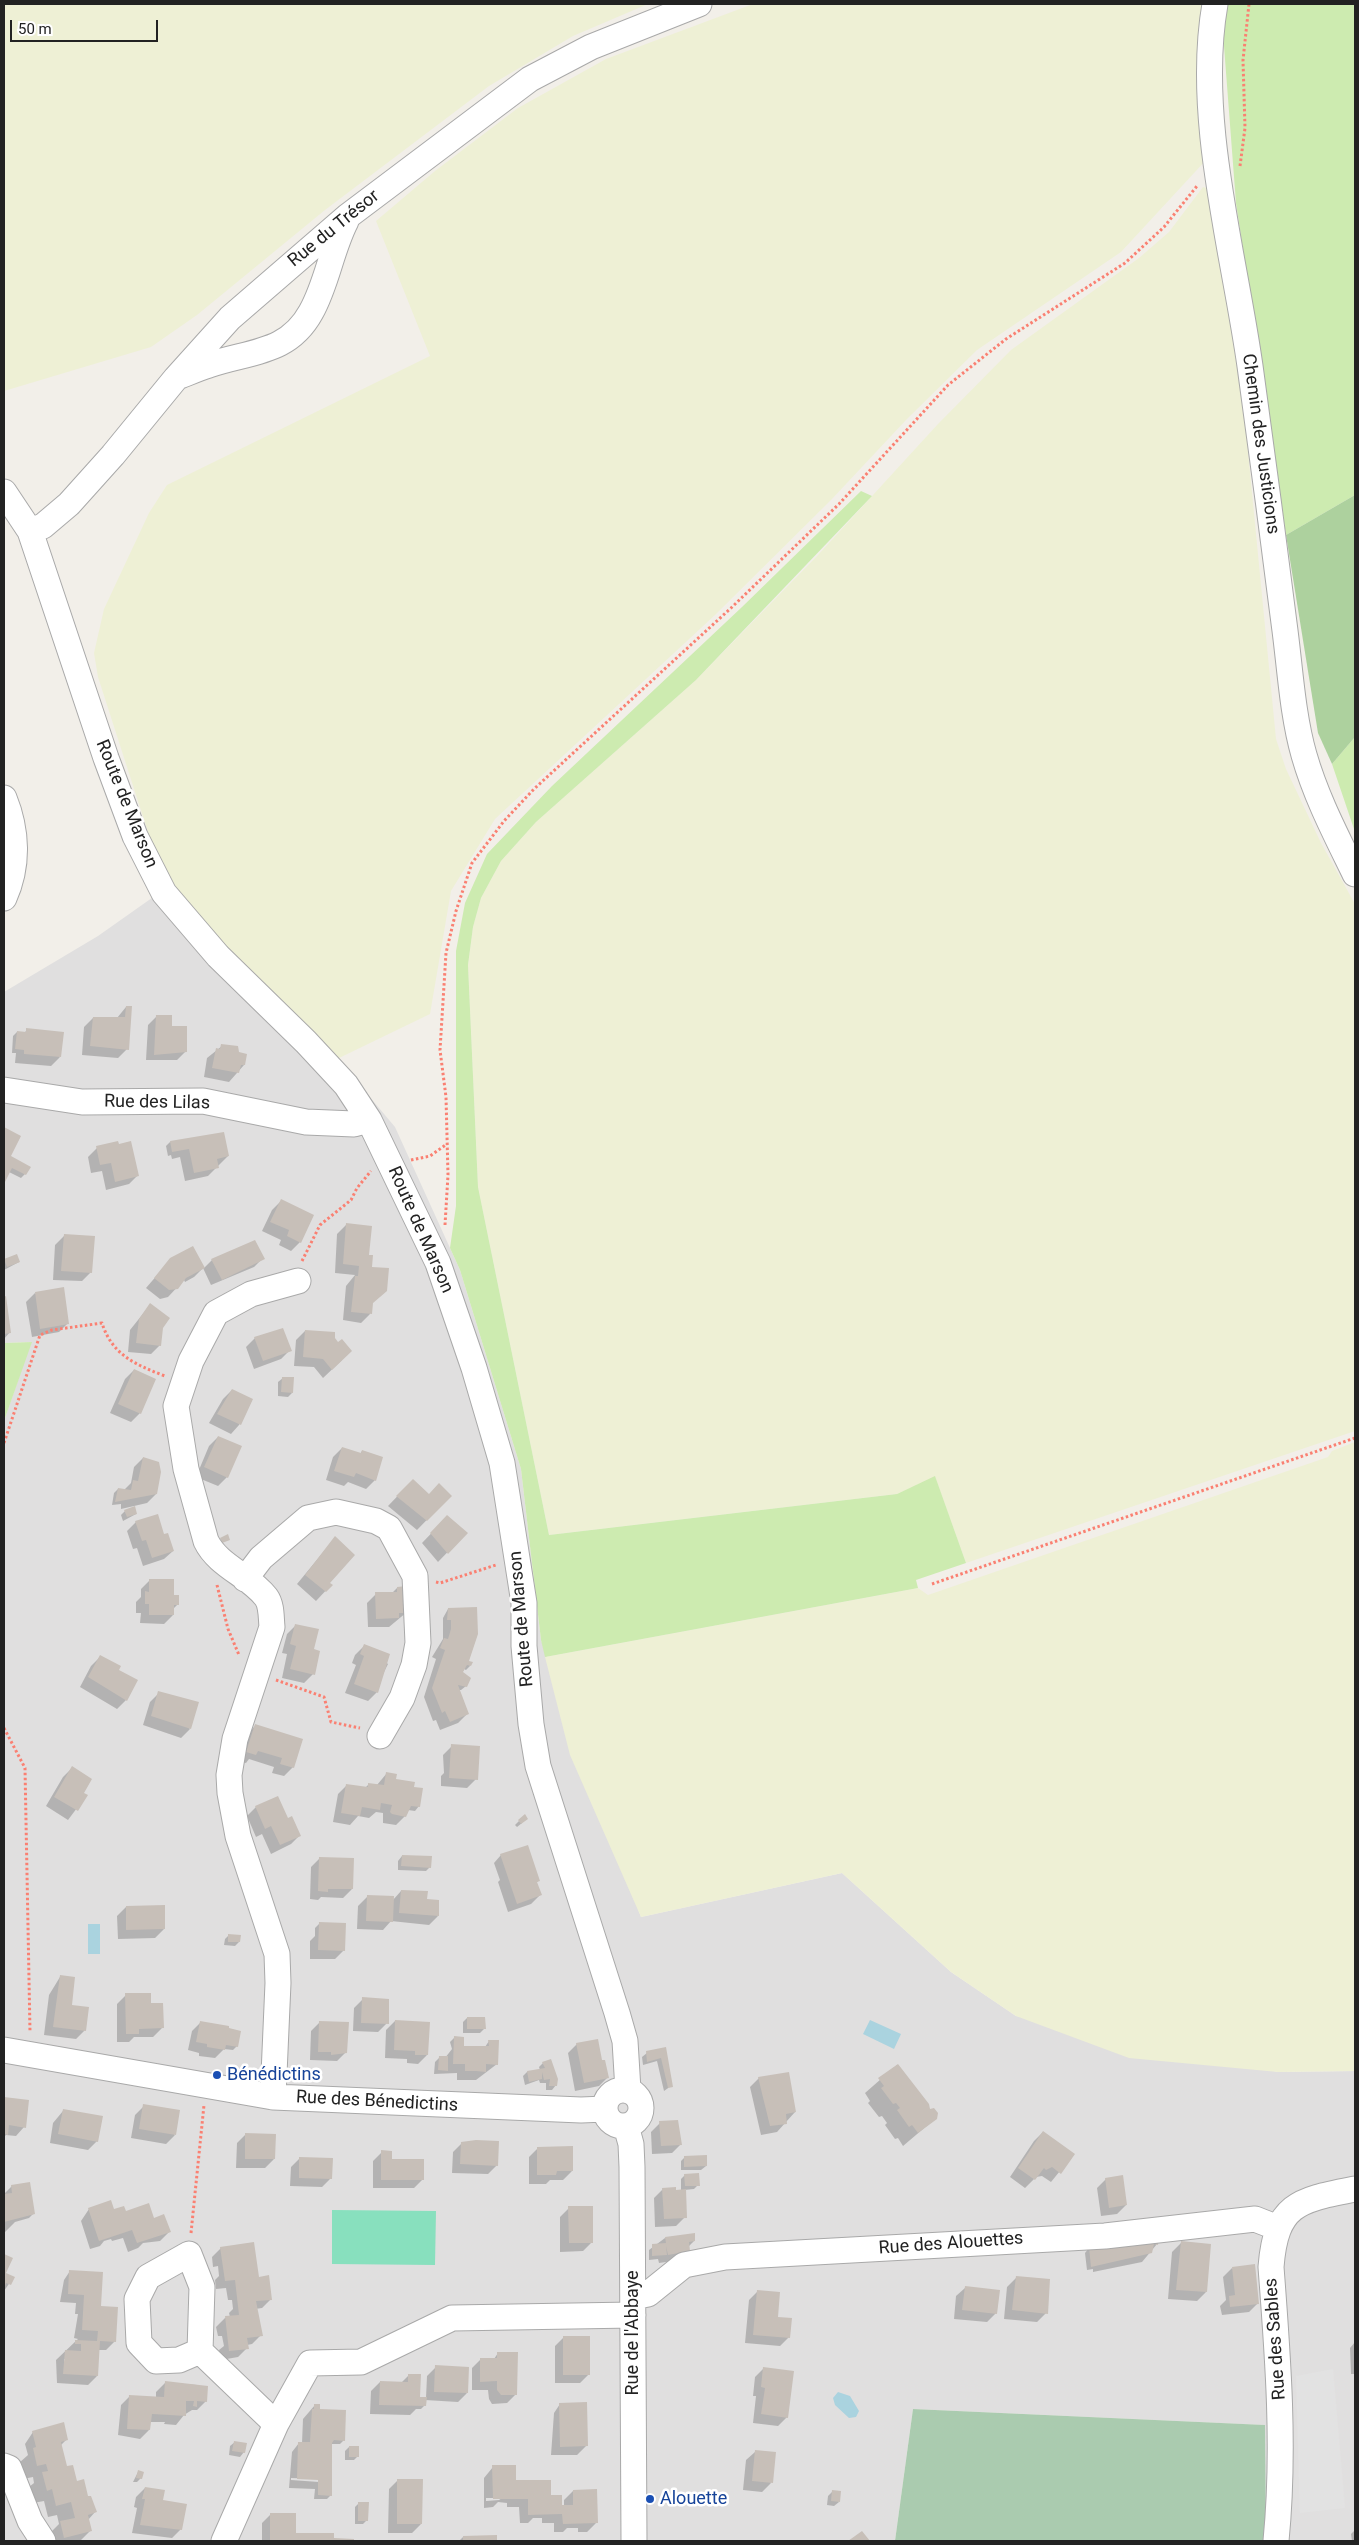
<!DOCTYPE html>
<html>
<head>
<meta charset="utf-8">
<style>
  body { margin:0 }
  #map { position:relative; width:1359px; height:2545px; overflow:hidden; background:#f2efe9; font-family:Roboto,sans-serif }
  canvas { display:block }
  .frame { position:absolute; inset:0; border:5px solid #222; pointer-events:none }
  .scale { position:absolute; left:10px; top:20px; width:148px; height:22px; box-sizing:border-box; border:2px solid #222; border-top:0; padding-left:6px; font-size:15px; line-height:18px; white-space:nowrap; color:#222; -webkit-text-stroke:4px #fff; paint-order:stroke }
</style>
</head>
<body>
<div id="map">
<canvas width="1359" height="2545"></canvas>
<div class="frame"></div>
<div class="scale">50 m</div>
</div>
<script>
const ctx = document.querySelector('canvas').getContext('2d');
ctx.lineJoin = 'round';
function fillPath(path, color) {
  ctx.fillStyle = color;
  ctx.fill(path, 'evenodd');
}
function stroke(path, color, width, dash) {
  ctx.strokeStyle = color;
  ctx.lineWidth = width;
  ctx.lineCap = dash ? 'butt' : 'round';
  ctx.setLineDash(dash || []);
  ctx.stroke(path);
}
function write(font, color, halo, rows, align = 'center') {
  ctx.font = font + ' Roboto,sans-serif';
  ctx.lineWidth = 5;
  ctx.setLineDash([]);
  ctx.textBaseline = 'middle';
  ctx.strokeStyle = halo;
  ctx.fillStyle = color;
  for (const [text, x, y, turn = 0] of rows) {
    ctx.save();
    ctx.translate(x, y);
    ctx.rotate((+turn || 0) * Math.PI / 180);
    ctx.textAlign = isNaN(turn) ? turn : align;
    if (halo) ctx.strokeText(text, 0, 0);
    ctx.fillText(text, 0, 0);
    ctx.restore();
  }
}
fillPath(new Path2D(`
  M 166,888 L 321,1039 L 395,1127 L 460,1270 L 521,1469 L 541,1640 L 641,1917 L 842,1873 L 951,1972 L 1016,2016 L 1278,2072 L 1355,2071 L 1355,2541 L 1266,2541 L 1264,2425 L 913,2409 L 895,2541 L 4,2541 L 4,1421 L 31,1342 L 4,1343 L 4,992 L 98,936 Z`), '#e0dfdf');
fillPath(new Path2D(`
  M 4,4 L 648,4 L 573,36 L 489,86 L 325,210 L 197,315 L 151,347 L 4,391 Z
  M 753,4 L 1205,4 L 1207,159 L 1121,252 L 977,350 L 907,419 L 831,500 L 715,615 L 495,819 L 451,891 L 430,1014 L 337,1059 L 321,1039 L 166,888 L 98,677 L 94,653 L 104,609 L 149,513 L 167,485 L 430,356 L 376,221 L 435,171 L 518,108 L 606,59 Z
  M 1203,187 L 1213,190 L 1244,411 L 1276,739 L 1286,769 L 1321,843 L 1355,904 L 1355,1431 L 966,1563 L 935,1477 L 897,1494 L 549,1535 L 478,1187 L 468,965 L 473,927 L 481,898 L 501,861 L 536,822 L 696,680 L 818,555 L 938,424 L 1011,350 L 1139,258 L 1169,232 Z
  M 1355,1442 L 1355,2071 L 1278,2072 L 1129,2058 L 1016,2016 L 951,1972 L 842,1873 L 641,1917 L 570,1755 L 545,1657 L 918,1588 L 928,1595 L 1328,1457 L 1332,1451 Z`), '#eef0d5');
fillPath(new Path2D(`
  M 1228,4 L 1355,4 L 1355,495 L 1286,535 L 1236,203 L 1223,33 Z
  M 861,491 L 872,496 L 696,680 L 536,822 L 501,861 L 481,898 L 473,927 L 468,965 L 478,1187 L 549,1535 L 897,1494 L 935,1476 L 966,1563 L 916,1580 L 918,1588 L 545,1657 L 541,1640 L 521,1469 L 460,1270 L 450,1248 L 456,1206 L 456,951 L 465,903 L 487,854 L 552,786 L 742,607 Z
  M 1355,737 L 1355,832 L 1332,764 Z
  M 32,1342 L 4,1421 L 4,1343 Z`), '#cdebb0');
fillPath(new Path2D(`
  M 1355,495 L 1355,737 L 1332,764 L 1318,733 L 1286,535 Z`), '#add19e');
fillPath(new Path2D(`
  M 913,2409 L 1265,2425 L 1266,2541 L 895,2541 Z`), '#aacbaf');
fillPath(new Path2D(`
  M 332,2210 L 436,2211 L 435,2265 L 332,2264 Z`), '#88e0be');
fillPath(new Path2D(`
  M 1333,2369 L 1345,2508 L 1300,2513 L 1296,2376 Z`), '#e2e2e2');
fillPath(new Path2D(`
  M 88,1924 L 100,1924 L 100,1954 L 88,1954 Z
  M 870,2020 L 901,2034 L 894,2049 L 863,2034 Z
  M 838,2392 L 850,2396 L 859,2411 L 856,2417 L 849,2418 L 835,2405 L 833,2398 Z`), '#aad3df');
fillPath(new Path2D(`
  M 126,1007 L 127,1049 L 118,1058 L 82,1055 L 84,1027 L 93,1018 L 117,1018 Z
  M 157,1016 L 170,1027 L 186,1051 L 177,1060 L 146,1060 L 148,1025 Z
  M 27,1030 L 60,1057 L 51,1066 L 15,1063 L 16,1053 L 12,1053 L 13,1036 L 17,1032 L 24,1033 Z
  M 222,1046 L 244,1065 L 229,1082 L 204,1077 L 207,1058 Z
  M 4,1129 L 20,1137 L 7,1161 L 25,1174 L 21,1178 L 9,1172 L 4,1182 Z
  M 170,1142 L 228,1156 L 208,1176 L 185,1181 L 180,1157 L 172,1159 L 171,1155 L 168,1156 L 166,1146 Z
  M 97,1148 L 138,1175 L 129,1184 L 106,1190 L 102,1171 L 91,1173 L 88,1157 Z
  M 281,1201 L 300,1242 L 291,1251 L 279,1245 L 281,1240 L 262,1231 L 272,1210 Z
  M 346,1225 L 367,1256 L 371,1304 L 370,1314 L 361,1323 L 343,1320 L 346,1286 L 355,1275 L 335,1273 L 337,1234 Z
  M 64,1236 L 91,1272 L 82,1281 L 53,1280 L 55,1245 Z
  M 263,1258 L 254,1267 L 211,1285 L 203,1268 L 194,1277 L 185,1282 L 184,1280 L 168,1297 L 160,1299 L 146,1288 L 171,1259 L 203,1269 L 212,1260 Z
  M 4,1261 L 4,1260 L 19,1262 L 4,1270 Z
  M 35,1293 L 68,1323 L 59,1332 L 32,1337 L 26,1302 Z
  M 4,1298 L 10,1332 L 4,1339 Z
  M 150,1305 L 162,1327 L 160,1345 L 151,1354 L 128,1352 L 130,1330 Z
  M 305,1331 L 342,1360 L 323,1378 L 314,1367 L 294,1366 L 296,1340 Z
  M 255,1338 L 290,1350 L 281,1359 L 254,1369 L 246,1347 Z
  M 134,1370 L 140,1413 L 131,1422 L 110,1413 L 125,1379 Z
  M 283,1378 L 292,1393 L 288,1397 L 278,1396 L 278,1382 Z
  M 232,1390 L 252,1400 L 239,1425 L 231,1434 L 209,1423 L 223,1399 Z
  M 218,1437 L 227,1477 L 218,1486 L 196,1477 L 209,1446 Z
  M 342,1448 L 360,1454 L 362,1451 L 375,1480 L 366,1489 L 348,1482 L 344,1486 L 326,1480 L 333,1457 Z
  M 143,1458 L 156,1494 L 147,1503 L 121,1509 L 121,1504 L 112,1505 L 114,1493 L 118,1489 L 124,1490 L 131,1483 L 134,1467 Z
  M 413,1480 L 429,1495 L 450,1496 L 417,1530 L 388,1506 Z
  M 125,1511 L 136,1514 L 123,1521 L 121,1515 Z
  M 447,1517 L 466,1533 L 438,1562 L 422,1543 Z
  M 136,1522 L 173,1551 L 164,1559 L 143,1566 L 137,1548 L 133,1549 L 127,1531 Z
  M 335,1538 L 328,1583 L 331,1585 L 316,1601 L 297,1584 Z
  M 150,1580 L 173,1596 L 178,1604 L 173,1609 L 173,1615 L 164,1624 L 140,1623 L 141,1613 L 136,1613 L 136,1602 L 141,1597 L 141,1589 Z
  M 397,1588 L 407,1612 L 389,1627 L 368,1627 L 367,1603 L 376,1594 L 392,1593 Z
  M 448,1609 L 470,1666 L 466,1670 L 464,1669 L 460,1678 L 466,1686 L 461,1690 L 458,1690 L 467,1714 L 458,1723 L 440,1730 L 436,1720 L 433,1721 L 424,1697 L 436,1659 L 432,1657 L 443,1639 L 443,1618 Z
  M 296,1625 L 312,1650 L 313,1674 L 304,1683 L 282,1678 L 287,1654 L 282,1653 L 287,1634 Z
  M 364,1646 L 388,1664 L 379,1682 L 377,1692 L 368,1701 L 345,1693 L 356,1665 L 352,1663 L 355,1655 Z
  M 100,1657 L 117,1670 L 126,1700 L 117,1709 L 80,1687 L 91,1666 Z
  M 159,1693 L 190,1729 L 181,1738 L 143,1725 L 150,1702 Z
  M 256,1725 L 293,1767 L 284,1776 L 272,1773 L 274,1767 L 249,1759 L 246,1763 L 242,1762 L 247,1734 Z
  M 452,1746 L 476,1779 L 467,1788 L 441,1786 L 441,1776 L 444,1773 L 443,1755 Z
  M 72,1768 L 79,1799 L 86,1796 L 68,1820 L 46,1806 L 63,1777 Z
  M 387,1773 L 419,1806 L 415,1811 L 408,1810 L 407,1814 L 396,1825 L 383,1823 L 383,1813 L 376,1812 L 369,1818 L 358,1816 L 350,1825 L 333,1822 L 338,1794 L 347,1785 L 365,1788 L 369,1784 L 377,1785 Z
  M 256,1807 L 287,1820 L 300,1835 L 291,1844 L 271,1854 L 262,1834 L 256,1837 L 247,1816 Z
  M 519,1821 L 522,1823 L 517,1827 L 515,1825 Z
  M 501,1855 L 538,1881 L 536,1883 L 540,1895 L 531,1904 L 508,1912 L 498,1882 L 500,1880 L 494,1863 Z
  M 402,1856 L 430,1867 L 426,1871 L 398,1870 L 398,1861 Z
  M 320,1858 L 352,1889 L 343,1898 L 321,1897 L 318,1900 L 310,1899 L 311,1867 Z
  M 401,1891 L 426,1900 L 438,1916 L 429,1925 L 391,1921 L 383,1930 L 357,1929 L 358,1906 L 367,1897 L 393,1900 Z
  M 126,1907 L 164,1929 L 155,1938 L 118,1939 L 117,1916 Z
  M 319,1924 L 344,1950 L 335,1959 L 310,1959 L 310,1941 L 315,1936 L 315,1928 Z
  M 229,1935 L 239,1942 L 235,1946 L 224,1945 L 225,1939 Z
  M 60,1977 L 70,2006 L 85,2030 L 76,2039 L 44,2035 L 49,1995 Z
  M 126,1995 L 150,2004 L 162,2028 L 153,2037 L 134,2037 L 129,2042 L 117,2042 L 117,2004 Z
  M 363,1999 L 387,2023 L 378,2032 L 353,2031 L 354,2008 Z
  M 467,2018 L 484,2029 L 480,2033 L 463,2033 L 463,2022 Z
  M 395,2021 L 427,2055 L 418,2064 L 407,2063 L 407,2059 L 385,2058 L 386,2030 Z
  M 201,2022 L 237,2046 L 233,2050 L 224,2049 L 215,2058 L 199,2056 L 199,2053 L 188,2050 L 192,2031 Z
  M 320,2022 L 346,2052 L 337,2061 L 310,2060 L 311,2031 Z
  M 454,2038 L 461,2047 L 485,2047 L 489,2041 L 497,2064 L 476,2080 L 457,2080 L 457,2073 L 434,2074 L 435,2062 L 439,2058 L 445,2058 L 452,2049 L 450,2042 Z
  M 577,2044 L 602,2066 L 608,2077 L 599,2086 L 575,2091 L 568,2053 Z
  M 665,2048 L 671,2086 L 664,2091 L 657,2061 L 643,2065 L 642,2057 L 647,2053 Z
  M 543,2063 L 556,2085 L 552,2090 L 546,2090 L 546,2083 L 540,2083 L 539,2080 L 525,2085 L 523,2076 L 527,2072 L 540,2070 L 539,2067 Z
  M 897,2065 L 936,2118 L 903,2146 L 898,2138 L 895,2139 L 885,2125 L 887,2123 L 882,2116 L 879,2117 L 868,2103 L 870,2101 L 865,2093 Z
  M 759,2078 L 795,2112 L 777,2132 L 761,2135 L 750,2087 Z
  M 4,2098 L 8,2099 L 24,2127 L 16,2136 L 6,2135 L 4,2137 Z
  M 144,2106 L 175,2135 L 166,2144 L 131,2138 L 135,2115 Z
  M 63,2111 L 97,2141 L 88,2150 L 50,2143 L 53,2123 Z
  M 660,2123 L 681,2144 L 672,2153 L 652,2154 L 651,2132 Z
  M 1043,2132 L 1073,2155 L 1051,2182 L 1042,2176 L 1036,2177 L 1025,2188 L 1010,2177 L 1034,2141 Z
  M 246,2134 L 274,2159 L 265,2168 L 236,2168 L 237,2143 Z
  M 462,2143 L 497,2165 L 488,2174 L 452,2173 L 453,2152 Z
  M 538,2148 L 572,2171 L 563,2180 L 550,2180 L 546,2184 L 529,2184 L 529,2157 Z
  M 382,2152 L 391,2161 L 423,2179 L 414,2188 L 373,2188 L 373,2161 Z
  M 685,2157 L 706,2166 L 701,2170 L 681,2170 L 681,2161 Z
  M 300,2158 L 331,2178 L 322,2187 L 290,2186 L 291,2167 Z
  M 685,2175 L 698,2185 L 694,2189 L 684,2190 L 685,2217 L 676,2226 L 655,2227 L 654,2198 L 663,2189 L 681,2191 L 681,2179 Z
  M 1106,2179 L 1126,2205 L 1117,2214 L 1101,2216 L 1097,2188 Z
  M 12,2186 L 33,2214 L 29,2218 L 15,2222 L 4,2233 L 4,2194 Z
  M 569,2208 L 592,2242 L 583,2251 L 560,2252 L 560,2217 Z
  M 89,2209 L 125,2212 L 153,2220 L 169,2232 L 160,2241 L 143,2243 L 138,2248 L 128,2252 L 123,2238 L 112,2241 L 111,2239 L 104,2241 L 100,2246 L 90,2249 L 81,2221 Z
  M 1158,2236 L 1157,2244 L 1142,2262 L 1093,2272 L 1093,2269 L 1087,2270 L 1085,2253 L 1089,2248 Z
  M 665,2238 L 694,2241 L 689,2246 L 689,2251 L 680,2260 L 659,2263 L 658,2259 L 649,2260 L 649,2250 Z
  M 1181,2243 L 1206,2292 L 1197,2301 L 1168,2299 L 1172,2252 Z
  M 221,2248 L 258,2278 L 271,2299 L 262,2308 L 255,2309 L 261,2335 L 252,2344 L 247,2345 L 247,2348 L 238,2357 L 221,2360 L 219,2350 L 224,2346 L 222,2336 L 218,2336 L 216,2327 L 225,2318 L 230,2317 L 229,2313 L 233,2309 L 232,2300 L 228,2300 L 226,2288 L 216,2289 L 215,2280 L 219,2276 L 218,2266 L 213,2267 L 212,2257 Z
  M 4,2256 L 11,2259 L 5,2274 L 13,2278 L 4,2291 Z
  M 1232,2268 L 1258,2303 L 1249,2312 L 1222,2315 L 1220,2306 L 1226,2300 L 1223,2277 Z
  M 70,2271 L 100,2307 L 115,2341 L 106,2350 L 98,2350 L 97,2376 L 88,2385 L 57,2383 L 56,2360 L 78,2339 L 74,2338 L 78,2314 L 75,2314 L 76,2303 L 60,2302 L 64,2280 ZM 64,2359 L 66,2359 L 64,2370 Z
  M 1016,2278 L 1046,2313 L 1037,2322 L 1004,2319 L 1007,2287 Z
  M 965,2288 L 996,2313 L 987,2322 L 954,2319 L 956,2296 Z
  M 758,2291 L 789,2337 L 780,2346 L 745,2343 L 749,2300 Z
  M 564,2337 L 589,2374 L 580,2383 L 555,2383 L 555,2346 Z
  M 1355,2342 L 1355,2374 L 1351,2374 L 1350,2348 Z
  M 498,2353 L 516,2394 L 507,2403 L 492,2404 L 489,2399 L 488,2390 L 472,2390 L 472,2368 L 481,2359 L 494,2359 Z
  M 436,2367 L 467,2393 L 458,2402 L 425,2400 L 425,2405 L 421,2409 L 416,2409 L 410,2415 L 370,2414 L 371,2391 L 380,2382 L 401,2383 L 409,2375 L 419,2398 L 426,2398 L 427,2376 Z
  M 764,2368 L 787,2417 L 778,2426 L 753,2423 L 756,2396 L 753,2396 L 755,2377 Z
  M 165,2383 L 197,2385 L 206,2401 L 197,2410 L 192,2410 L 184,2415 L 176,2425 L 164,2424 L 165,2422 L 150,2422 L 149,2430 L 140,2439 L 118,2435 L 121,2405 L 130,2396 L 156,2398 L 156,2392 Z
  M 560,2404 L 586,2446 L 577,2455 L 551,2455 L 554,2413 Z
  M 315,2405 L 344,2440 L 340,2444 L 332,2444 L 331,2495 L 327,2499 L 314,2499 L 315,2489 L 289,2488 L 292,2452 L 299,2443 L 302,2443 L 303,2419 ZM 291,2478 L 321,2479 L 319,2482 L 291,2480 Z
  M 33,2432 L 67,2439 L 60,2446 L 66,2468 L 95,2512 L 88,2520 L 90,2531 L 80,2541 L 48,2541 L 47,2536 L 59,2524 L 57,2515 L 48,2517 L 44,2501 L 33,2503 L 29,2487 L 34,2483 L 33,2477 L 23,2479 L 19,2463 L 28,2455 L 25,2444 Z
  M 235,2442 L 244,2452 L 240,2457 L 229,2455 L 230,2446 Z
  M 349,2447 L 358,2456 L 354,2460 L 345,2460 L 345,2451 Z
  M 755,2452 L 771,2483 L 762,2492 L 743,2490 L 746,2460 Z
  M 493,2467 L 515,2482 L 550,2496 L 561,2506 L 564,2506 L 564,2500 L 573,2491 L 596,2523 L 587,2532 L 578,2532 L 578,2528 L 567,2528 L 563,2532 L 554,2532 L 554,2523 L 542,2523 L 542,2518 L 533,2518 L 528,2523 L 520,2523 L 519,2507 L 507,2507 L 507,2503 L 498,2502 L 493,2507 L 484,2508 L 484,2478 ZM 486,2498 L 502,2498 L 499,2500 L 486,2501 Z
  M 138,2472 L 141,2478 L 137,2482 L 133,2482 Z
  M 398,2480 L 421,2524 L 412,2533 L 388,2533 L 389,2489 Z
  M 145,2488 L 181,2529 L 172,2538 L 132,2533 L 137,2508 L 134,2507 L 136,2497 Z
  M 832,2492 L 839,2502 L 834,2506 L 827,2505 L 828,2496 Z
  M 359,2503 L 367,2520 L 363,2524 L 355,2524 L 355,2507 Z
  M 271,2514 L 294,2534 L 353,2541 L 262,2541 L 262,2523 Z
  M 1355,2530 L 1355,2541 L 1352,2541 L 1351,2534 Z
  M 463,2537 L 496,2537 L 496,2541 L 459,2541 Z`), '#0003');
fillPath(new Path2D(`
  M 126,1006 L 132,1006 L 129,1050 L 90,1046 L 93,1017 L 125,1017 Z
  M 156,1015 L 172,1015 L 172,1026 L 187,1026 L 187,1052 L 154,1055 Z
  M 26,1028 L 64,1032 L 61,1057 L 24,1054 L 24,1050 L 15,1049 L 17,1031 L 26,1032 Z
  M 221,1044 L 238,1046 L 239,1052 L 247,1054 L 245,1065 L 241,1065 L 239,1073 L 212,1068 L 216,1048 L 220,1049 Z
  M 4,1127 L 21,1136 L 11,1156 L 31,1167 L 26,1175 L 12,1168 L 4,1184 Z
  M 224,1132 L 229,1156 L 217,1159 L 219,1168 L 194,1173 L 189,1149 L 172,1152 L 170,1141 Z
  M 118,1141 L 119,1144 L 131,1141 L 139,1176 L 115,1182 L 111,1163 L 100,1165 L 96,1146 Z
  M 281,1199 L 314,1215 L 301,1243 L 287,1236 L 289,1230 L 270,1222 Z
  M 346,1223 L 372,1226 L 369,1255 L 373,1255 L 372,1267 L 389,1268 L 387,1291 L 373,1303 L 372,1314 L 351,1312 L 355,1276 L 358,1276 L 359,1266 L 343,1264 Z
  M 64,1234 L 95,1236 L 92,1273 L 61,1271 Z
  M 255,1240 L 265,1259 L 222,1280 L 211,1259 Z
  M 193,1246 L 205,1268 L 186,1278 L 178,1289 L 169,1290 L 154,1278 L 170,1258 Z
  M 17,1254 L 20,1262 L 7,1267 L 4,1259 Z
  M 64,1287 L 69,1324 L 40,1329 L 35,1292 Z
  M 6,1296 L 11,1333 L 4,1334 L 4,1297 Z
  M 150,1303 L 170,1318 L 163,1328 L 161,1346 L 136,1343 L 139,1319 Z
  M 283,1328 L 292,1351 L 263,1361 L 254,1337 Z
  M 305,1330 L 335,1332 L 335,1338 L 338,1342 L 342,1339 L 352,1351 L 332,1370 L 323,1359 L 303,1357 Z
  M 134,1369 L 156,1379 L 141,1414 L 118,1404 Z
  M 282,1377 L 294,1377 L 293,1393 L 281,1392 Z
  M 232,1389 L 253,1399 L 241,1425 L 217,1414 Z
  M 218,1436 L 242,1446 L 228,1478 L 204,1467 Z
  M 342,1447 L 361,1453 L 362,1450 L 383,1457 L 376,1481 L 356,1473 L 354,1477 L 334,1471 Z
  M 143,1457 L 159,1462 L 161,1472 L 157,1494 L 115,1502 L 118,1488 L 131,1490 L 133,1480 L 138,1481 Z
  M 413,1479 L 429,1494 L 439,1483 L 452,1496 L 427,1521 L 396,1496 Z
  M 135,1506 L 137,1514 L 127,1517 L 124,1510 Z
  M 158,1514 L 164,1534 L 168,1533 L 174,1551 L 152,1558 L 146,1540 L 142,1541 L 135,1521 Z
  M 447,1515 L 468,1533 L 448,1554 L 430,1533 Z
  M 228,1534 L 230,1540 L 222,1543 L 220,1538 Z
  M 335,1536 L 355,1555 L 330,1583 L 333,1585 L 326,1592 L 305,1575 Z
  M 149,1579 L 174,1579 L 174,1595 L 179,1595 L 179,1605 L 174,1605 L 174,1615 L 149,1615 L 149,1604 L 145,1604 L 145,1591 L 149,1592 Z
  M 407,1586 L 408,1613 L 399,1613 L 399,1618 L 376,1619 L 375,1592 L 397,1592 L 397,1587 Z
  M 477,1607 L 478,1634 L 469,1661 L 473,1662 L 471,1666 L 467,1665 L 463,1672 L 471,1678 L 467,1687 L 458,1685 L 469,1714 L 450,1722 L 445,1711 L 442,1713 L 432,1688 L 445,1650 L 440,1648 L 444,1638 L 448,1639 L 451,1629 L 451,1620 L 447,1620 L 448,1608 Z
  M 295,1624 L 319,1629 L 314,1649 L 320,1651 L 315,1675 L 290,1669 L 296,1646 L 290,1644 Z
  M 364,1644 L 390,1654 L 378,1693 L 354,1684 L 364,1656 L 360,1654 Z
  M 100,1655 L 121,1666 L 119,1670 L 138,1680 L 127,1701 L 88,1677 Z
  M 158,1691 L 199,1702 L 191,1729 L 151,1716 Z
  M 255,1724 L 303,1739 L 294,1768 L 280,1764 L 282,1758 L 258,1751 L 256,1755 L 246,1752 Z
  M 451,1744 L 480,1746 L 478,1780 L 449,1778 Z
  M 72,1766 L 92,1779 L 84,1793 L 88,1795 L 78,1811 L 54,1797 Z
  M 386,1772 L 397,1774 L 396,1779 L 415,1782 L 414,1787 L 423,1788 L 420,1807 L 411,1806 L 406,1817 L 392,1814 L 390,1812 L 392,1805 L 381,1803 L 380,1810 L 362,1807 L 360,1816 L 341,1813 L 346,1784 L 368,1787 L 368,1783 L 384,1785 Z
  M 278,1796 L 288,1818 L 292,1816 L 301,1836 L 280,1845 L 271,1826 L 265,1829 L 255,1806 Z
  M 525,1814 L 528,1819 L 521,1824 L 518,1820 Z
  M 528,1845 L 540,1881 L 537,1882 L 542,1895 L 517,1904 L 500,1854 Z
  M 402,1855 L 432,1856 L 431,1868 L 401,1866 Z
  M 319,1857 L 354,1858 L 353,1889 L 328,1889 L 328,1892 L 318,1891 Z
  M 401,1890 L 428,1891 L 427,1899 L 439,1900 L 439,1916 L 399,1913 Z
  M 367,1895 L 394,1896 L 393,1922 L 366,1921 Z
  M 165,1905 L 165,1929 L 126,1930 L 126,1906 Z
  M 319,1922 L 346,1923 L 345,1951 L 318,1950 Z
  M 228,1934 L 241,1935 L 240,1942 L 228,1942 Z
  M 60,1975 L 75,1977 L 72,2005 L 89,2007 L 86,2031 L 53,2027 Z
  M 125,1993 L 151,1993 L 151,2003 L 163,2003 L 164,2028 L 139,2029 L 139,2034 L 126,2034 Z
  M 362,1997 L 389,1999 L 389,2024 L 361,2023 Z
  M 467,2017 L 485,2017 L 486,2029 L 467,2029 Z
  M 395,2020 L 430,2022 L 428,2055 L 415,2055 L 415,2051 L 394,2050 Z
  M 200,2021 L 229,2026 L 229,2028 L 241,2031 L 238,2047 L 226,2045 L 225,2050 L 207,2047 L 207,2044 L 196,2042 Z
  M 319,2021 L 349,2022 L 347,2053 L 331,2055 L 331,2052 L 318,2052 Z
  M 454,2036 L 464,2037 L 464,2046 L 489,2046 L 488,2040 L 499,2040 L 498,2065 L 486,2064 L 486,2072 L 476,2071 L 465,2071 L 465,2064 L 453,2064 Z
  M 598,2039 L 602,2060 L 605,2060 L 609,2078 L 584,2083 L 576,2043 Z
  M 666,2047 L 673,2087 L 668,2088 L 661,2058 L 647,2062 L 646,2051 Z
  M 439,2056 L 448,2056 L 448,2071 L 438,2070 Z
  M 551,2059 L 558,2079 L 557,2086 L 549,2086 L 550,2079 L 544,2080 L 542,2072 L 542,2079 L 529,2082 L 527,2071 L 545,2068 L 542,2062 Z
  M 898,2064 L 929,2104 L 930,2109 L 934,2108 L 938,2113 L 937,2119 L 918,2133 L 912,2125 L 909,2127 L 897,2110 L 900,2108 L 896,2103 L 893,2104 L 881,2088 L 884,2086 L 878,2078 Z
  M 789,2072 L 796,2112 L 786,2114 L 787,2124 L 770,2126 L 758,2077 Z
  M 4,2097 L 29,2100 L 26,2128 L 9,2125 L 8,2135 L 4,2134 Z
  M 143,2104 L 180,2110 L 176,2135 L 139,2129 Z
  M 63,2109 L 103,2116 L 98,2142 L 58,2134 Z
  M 678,2120 L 682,2145 L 661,2146 L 659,2121 Z
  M 1043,2131 L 1075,2154 L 1061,2174 L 1052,2167 L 1046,2170 L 1044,2168 L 1035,2180 L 1018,2168 Z
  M 245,2133 L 276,2134 L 275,2159 L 245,2159 Z
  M 476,2140 L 499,2141 L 498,2166 L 460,2164 L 461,2142 Z
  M 573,2146 L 573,2171 L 557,2171 L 556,2175 L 537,2175 L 537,2147 Z
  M 381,2150 L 392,2151 L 392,2159 L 424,2159 L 424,2180 L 381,2180 Z
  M 707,2155 L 707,2166 L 684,2167 L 684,2156 Z
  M 299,2157 L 333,2158 L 332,2179 L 299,2178 Z
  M 699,2173 L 700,2186 L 685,2186 L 684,2174 Z
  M 1123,2175 L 1127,2205 L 1109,2208 L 1105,2178 Z
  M 30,2182 L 35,2214 L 4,2222 L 4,2194 L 12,2193 L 11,2185 Z
  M 676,2187 L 676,2190 L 686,2189 L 687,2218 L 664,2219 L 662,2188 Z
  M 111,2200 L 114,2209 L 124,2206 L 126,2211 L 149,2203 L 154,2218 L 164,2214 L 171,2232 L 137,2243 L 132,2230 L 99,2241 L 88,2208 Z
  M 568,2206 L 593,2206 L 593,2243 L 569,2243 Z
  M 695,2233 L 695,2241 L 689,2242 L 690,2251 L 668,2255 L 666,2246 L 667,2255 L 652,2256 L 652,2244 L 666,2243 L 665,2237 Z
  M 1159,2234 L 1158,2245 L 1154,2244 L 1152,2253 L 1091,2267 L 1089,2247 Z
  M 1181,2241 L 1211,2244 L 1207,2292 L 1176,2290 Z
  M 254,2242 L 259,2277 L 269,2275 L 272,2300 L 256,2301 L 263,2336 L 247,2338 L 249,2349 L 229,2351 L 225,2316 L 239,2315 L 235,2280 L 225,2281 L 220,2247 Z
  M 4,2254 L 13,2258 L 6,2273 L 15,2277 L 11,2285 L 6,2283 L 4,2289 Z
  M 1255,2264 L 1259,2304 L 1230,2307 L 1229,2296 L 1235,2295 L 1232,2267 Z
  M 69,2270 L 103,2272 L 101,2306 L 118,2307 L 116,2342 L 100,2341 L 98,2376 L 63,2374 L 65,2350 L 81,2351 L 81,2344 L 75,2344 L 75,2340 L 97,2341 L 98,2331 L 82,2330 L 84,2295 L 68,2294 Z
  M 1016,2276 L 1050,2279 L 1048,2314 L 1012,2310 Z
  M 965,2286 L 1000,2290 L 997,2314 L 962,2310 Z
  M 757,2290 L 780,2292 L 778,2317 L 792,2318 L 790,2338 L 753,2335 Z
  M 563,2336 L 590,2336 L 590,2375 L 563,2375 Z
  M 497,2352 L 518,2352 L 517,2395 L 501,2395 L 497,2390 L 497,2381 L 480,2382 L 480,2358 L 497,2358 Z
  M 435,2365 L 469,2367 L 468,2393 L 434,2392 Z
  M 763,2367 L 794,2371 L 788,2418 L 761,2414 L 765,2388 L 761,2387 Z
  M 408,2374 L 421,2374 L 420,2397 L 427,2397 L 426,2406 L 379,2405 L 380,2381 L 408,2382 Z
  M 165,2381 L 208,2386 L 207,2402 L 197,2401 L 197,2407 L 193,2406 L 194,2401 L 186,2401 L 186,2416 L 152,2414 L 150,2430 L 127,2429 L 129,2395 L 164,2397 Z
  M 587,2402 L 588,2446 L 560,2447 L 559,2403 Z
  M 314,2404 L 320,2404 L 320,2409 L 346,2410 L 345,2441 L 334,2440 L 332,2443 L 332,2496 L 318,2495 L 318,2480 L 297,2479 L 298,2442 L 310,2442 L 312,2409 L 314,2409 Z
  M 64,2422 L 68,2440 L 61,2442 L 67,2466 L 73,2465 L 77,2481 L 84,2479 L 88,2496 L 91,2496 L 97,2512 L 88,2515 L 92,2531 L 64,2538 L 60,2521 L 75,2518 L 71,2502 L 56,2506 L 52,2489 L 47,2491 L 42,2472 L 48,2471 L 46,2464 L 37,2466 L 33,2448 L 36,2447 L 32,2431 Z
  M 234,2441 L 247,2443 L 245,2453 L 232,2451 Z
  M 349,2446 L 359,2446 L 359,2457 L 349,2457 Z
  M 755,2450 L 776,2452 L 773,2483 L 752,2481 Z
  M 492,2465 L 516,2465 L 516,2480 L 551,2480 L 551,2495 L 562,2495 L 562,2505 L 573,2505 L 573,2490 L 597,2489 L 598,2523 L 563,2524 L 562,2514 L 528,2515 L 528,2499 L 493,2499 Z
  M 138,2470 L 144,2472 L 142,2479 L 136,2478 Z
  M 397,2479 L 423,2479 L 422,2524 L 397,2524 Z
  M 145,2487 L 165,2490 L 163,2500 L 187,2504 L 182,2530 L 140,2525 L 145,2499 L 142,2499 Z
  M 832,2490 L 841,2491 L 840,2502 L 831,2501 Z
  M 358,2502 L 369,2502 L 368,2521 L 358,2521 Z
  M 270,2513 L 296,2513 L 296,2533 L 334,2533 L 334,2538 L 354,2539 L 354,2541 L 270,2541 Z
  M 862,2531 L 870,2541 L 848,2541 Z
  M 497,2535 L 497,2541 L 463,2541 L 463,2536 Z`), '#c7bfb8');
const minor = new Path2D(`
  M 1215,4 C 1195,118 1234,252 1250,366 C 1262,452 1273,537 1284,623 C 1290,666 1292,713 1304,755 C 1316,797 1336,835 1355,874
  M 180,376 C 190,372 199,368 209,365 C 250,351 288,354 311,312 C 327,284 331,250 346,221
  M 4,492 L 30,531 L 106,758 L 135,836 L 164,893 L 218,956 L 306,1042 L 346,1085 L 369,1120 L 438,1263 L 474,1368 L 502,1463 L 524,1603 L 524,1646 L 531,1724 L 538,1766 L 617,2013 L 625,2041 L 628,2090
  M 30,531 L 43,526 L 69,504 L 113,455 L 176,378 L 230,318 L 348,216 L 530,79 L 591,47 L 699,4
  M 4,798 C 17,830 19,865 4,898
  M 4,1090 L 82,1102 L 203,1101 L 306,1122 L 354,1124 L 369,1120
  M 245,1579 L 261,1558 L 308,1518 L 336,1512 L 376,1521 L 389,1528 L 415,1576 L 418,1643 L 414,1665 L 402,1698 L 380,1736
  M 4,2050 L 273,2097 L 581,2110 L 605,2109
  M605 2108a18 18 0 1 1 36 0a18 18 0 1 1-36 0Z
  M 273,2097 L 278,1983 L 277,1954 L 238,1836 L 230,1793 L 229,1775 L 235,1739 L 272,1627 C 271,1618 272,1605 266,1597 C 249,1575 218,1566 206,1541 L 186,1469 L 176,1406 L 191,1361 L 216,1313 L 251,1294 L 298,1281
  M 626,2126 L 631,2144 L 632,2167 L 634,2541
  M 633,2297 L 648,2294 L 684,2265 L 725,2257 L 1105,2236 L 1255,2219 L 1278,2228
  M 200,2351 L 179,2360 L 156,2361 L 139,2343 L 137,2299 L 148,2277 L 189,2254 L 202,2287 L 200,2351 L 276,2424
  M 4,2466 L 9,2468 L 30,2521 L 43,2541
  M 224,2541 L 276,2424 L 310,2363 L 361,2362 L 452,2318 L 633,2315
  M 1276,2541 C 1285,2450 1278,2358 1271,2267 C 1276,2203 1299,2200 1355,2189`);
stroke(minor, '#a9a9a9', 27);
stroke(new Path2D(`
  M 1240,166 L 1245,128 L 1243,60 L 1249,4
  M 411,1160 L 430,1156 L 447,1144
  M 445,1225 L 448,1175 L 446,1097 L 440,1050 L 446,953 L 456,911 L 472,863 L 504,821 L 534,789 L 731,608 L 839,504 L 948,385 L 1006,339 L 1125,263 L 1164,227 L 1197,186
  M 302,1261 L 320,1225 L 351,1200 L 357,1188 L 371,1171
  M 4,1443 L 40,1335 L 52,1330 L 102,1323 C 112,1355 136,1365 165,1376
  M 436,1582 L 440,1583 L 496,1565
  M 932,1584 L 1355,1438
  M 217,1585 L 228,1629 L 239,1655
  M 276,1680 L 324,1697 L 331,1722 L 360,1728
  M 4,1728 L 25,1768 L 30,2032
  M 191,2233 L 204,2105`), '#fa8072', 3, [2.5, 2.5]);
stroke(minor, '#fff', 25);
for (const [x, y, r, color] of [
  [217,2075,5,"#1a4fb4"],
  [650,2499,5,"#1a4fb4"]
]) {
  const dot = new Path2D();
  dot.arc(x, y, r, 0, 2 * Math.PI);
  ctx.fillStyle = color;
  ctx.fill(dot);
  stroke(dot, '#fff', 2);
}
write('18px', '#222', '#fff', [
  ["Rue du Trésor",334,229,-39],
  ["Chemin des Justicions",1260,444,82],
  ["Route de Marson",126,804,68],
  ["Rue des Lilas",157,1103,1],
  ["Route de Marson",420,1230,66],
  ["Route de Marson",522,1619,-95],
  ["Rue des Bénedictins",377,2102,3],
  ["Rue des Alouettes",951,2244,-4],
  ["Rue de l'Abbaye",633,2333,-90],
  ["Rue des Sables",1276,2339,-94]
]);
write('18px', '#164399', '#fff', [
  ["Bénédictins",227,2075],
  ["Alouette",660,2499]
], 'left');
</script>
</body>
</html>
